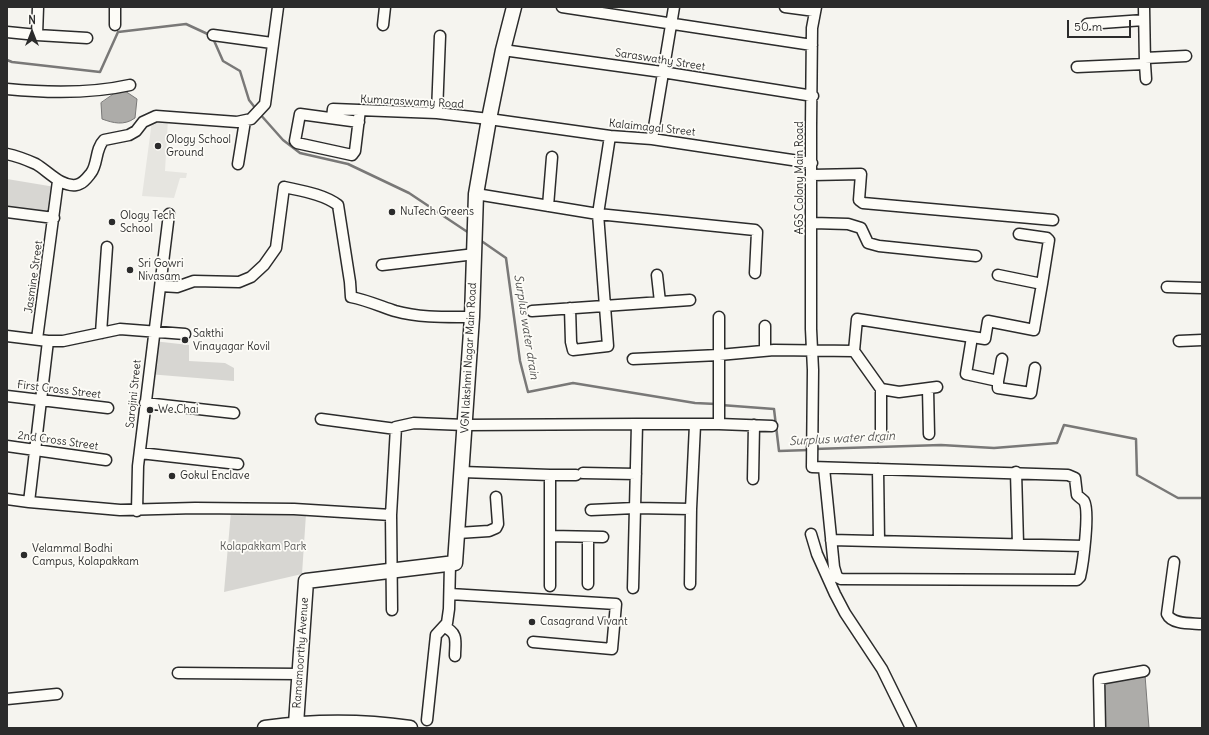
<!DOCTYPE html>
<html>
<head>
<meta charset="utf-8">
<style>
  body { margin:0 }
  #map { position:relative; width:1209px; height:735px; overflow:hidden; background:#f5f4ef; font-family:Delius,sans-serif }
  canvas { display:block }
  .frame { position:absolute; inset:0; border:8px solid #2b2b2b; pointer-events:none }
  .north { position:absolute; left:12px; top:12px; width:40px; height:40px; -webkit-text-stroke:3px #fdfcf7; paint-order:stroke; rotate:0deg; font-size:11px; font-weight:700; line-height:16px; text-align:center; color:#2b2b2b }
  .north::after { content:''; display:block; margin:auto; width:14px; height:18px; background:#2b2b2b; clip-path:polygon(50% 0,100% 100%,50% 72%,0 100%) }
  .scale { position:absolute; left:1067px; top:20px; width:64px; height:18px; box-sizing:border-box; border:2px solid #2b2b2b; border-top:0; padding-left:5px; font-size:12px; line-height:14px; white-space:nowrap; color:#2b2b2b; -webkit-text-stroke:3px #fdfcf7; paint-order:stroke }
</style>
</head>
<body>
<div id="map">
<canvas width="1209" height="735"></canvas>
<div class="frame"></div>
<div class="north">N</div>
<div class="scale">50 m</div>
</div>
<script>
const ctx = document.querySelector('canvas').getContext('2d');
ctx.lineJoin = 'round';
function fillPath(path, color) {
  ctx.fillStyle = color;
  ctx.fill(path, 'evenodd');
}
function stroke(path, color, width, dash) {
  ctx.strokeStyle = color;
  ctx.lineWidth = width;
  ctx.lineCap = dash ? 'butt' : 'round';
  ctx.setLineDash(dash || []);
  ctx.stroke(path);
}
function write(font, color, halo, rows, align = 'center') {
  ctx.font = font + ' Delius,sans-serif';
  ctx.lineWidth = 3.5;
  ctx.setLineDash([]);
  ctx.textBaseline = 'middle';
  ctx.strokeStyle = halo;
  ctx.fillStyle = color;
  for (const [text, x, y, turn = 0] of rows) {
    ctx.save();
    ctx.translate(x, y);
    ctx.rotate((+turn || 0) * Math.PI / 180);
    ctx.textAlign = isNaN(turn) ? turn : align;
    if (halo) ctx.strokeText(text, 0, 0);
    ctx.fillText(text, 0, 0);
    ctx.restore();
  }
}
fillPath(new Path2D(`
  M 168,119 L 165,171 L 187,173 L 186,178 L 180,178 L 174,198 L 142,196 L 152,121 Z`), '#e6e5e0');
fillPath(new Path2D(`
  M 7,179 L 55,187 L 51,213 L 7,208 Z
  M 153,341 L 189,345 L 189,361 L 225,363 L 234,368 L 234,381 L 148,374 Z
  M 231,511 L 306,514 L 302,574 L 224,592 Z`), '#d7d6d2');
const water = new Path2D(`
  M 118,91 L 125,91 L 137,99 L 135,118 C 124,126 113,123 102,119 L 101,103 Z
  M 1145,675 L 1149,728 L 1105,728 L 1104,682 Z`);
fillPath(water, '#adaca9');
stroke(water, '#797877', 1);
stroke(new Path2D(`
  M 7,60 L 12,62 L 100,72 L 118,32 L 186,24 L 212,36 L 223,61 L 240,71 L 249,100 L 256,109
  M 259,113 L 283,140 L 300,153 L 348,164 L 409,193 L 469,233
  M 480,240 L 506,258 L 520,361 L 528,392 L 573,383 L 695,403 L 716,404
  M 721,405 L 774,409 L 779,451 L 809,450
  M 814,449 L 941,445 L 994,448 L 1057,443 L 1064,425 L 1136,439 L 1137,475 L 1178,498 L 1202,498`), '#797877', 2.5);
const street = new Path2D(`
  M 38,7 L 37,35 L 87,38
  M 562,7 L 812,45
  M 785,7 L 815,11
  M 816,7 L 812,28 L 811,126 L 811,329 L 813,370 L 812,467 L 1068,475 L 1075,478 L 1077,495 C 1079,497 1082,499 1084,501 C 1090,511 1083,564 1080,577 L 1077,580 L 1072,580 L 841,579 L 837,577 L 834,567 L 824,468
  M 1087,24 L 1144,20
  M 115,25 L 115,7
  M 383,25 L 385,7
  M 7,32 L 37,35
  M 213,35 L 272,43
  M 503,50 L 662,72 L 813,96
  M 1145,58 L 1186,56
  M 1145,64 L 1146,79
  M 1077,67 L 1145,64 L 1144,7
  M 7,89 C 48,93 90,94 130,85
  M 437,113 L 440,36
  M 332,118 L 333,109 L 437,113 L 489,119 L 610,136 L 652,139 L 812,163
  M 359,122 L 300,114 L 295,141 L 297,143 L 352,155 L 355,151 L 360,110
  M 652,139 L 674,7
  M 7,154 C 17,156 27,160 36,164 C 48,171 61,187 76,185 C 83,184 87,178 91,173 C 98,164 95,149 104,140 L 129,135 L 136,131 L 143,122 L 156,116 L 237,122 L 251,119 L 265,104 L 278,7
  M 238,164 L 245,121
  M 812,175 L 861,174 L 859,200 L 863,203 L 1053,220
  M 476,194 L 598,214 L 755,230 L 757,232 L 755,273
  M 548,206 L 552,157
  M 7,212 L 54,218
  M 813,223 L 848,224 L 861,228 L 868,243 L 879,246 L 976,256
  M 1019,234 L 1047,238 L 1049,240 L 1042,284
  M 382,265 L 475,254
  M 657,275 L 660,302
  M 161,286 L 177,287 L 194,281 L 239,282 L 251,277 L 264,265 L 276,248 L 284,187 C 302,191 323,194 338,205 L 350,282 L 351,297 C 366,300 380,306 395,311 C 420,318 446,317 472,317
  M 1167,287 L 1202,288
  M 570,308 L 571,342 L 573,350 L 608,346 L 598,214 L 610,136
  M 532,311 L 690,300
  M 765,326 L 765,351
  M 101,333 L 107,247
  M 7,336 L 48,341 L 63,341 L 120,329 L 185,334
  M 972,337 L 966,374 L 998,381 L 1002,359
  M 37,339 L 58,181
  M 48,341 L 29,502 L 120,510 L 195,508 L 294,509 L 391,515 L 392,610
  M 1179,341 L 1202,340
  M 633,359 L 719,355 L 719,317
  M 998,381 L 998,388 L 1031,393 L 1035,368
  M 937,387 L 899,392 L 881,389 L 854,351 L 857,319 L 985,339 L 988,321 L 1034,330 L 1042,284 L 998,275
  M 928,389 L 929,434
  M 7,396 L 108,408
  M 145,403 L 234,413
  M 321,419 L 396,429
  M 719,424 L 772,426
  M 695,425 L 691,509 L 635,508 L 637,424 L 719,424 L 719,355 L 774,350 L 854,351
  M 881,436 L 881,389
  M 7,446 L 106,460
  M 140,453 L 238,464
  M 878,469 L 879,541
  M 462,472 L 550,475
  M 1016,472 L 1018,544
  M 583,473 L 636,474
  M 753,479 L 754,425
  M 7,499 L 29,502
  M 591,510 L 635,508 L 633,588
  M 137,511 L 138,466 L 169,214
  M 391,515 L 396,427 L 414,423 L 465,425 L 637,424
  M 458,533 L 489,531 L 496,528 L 498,524 L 496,497
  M 811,534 L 817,554 L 835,594 L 845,613 L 882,669 L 911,728
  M 550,536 L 603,537
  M 588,537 L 588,584
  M 831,540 L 1084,546
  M 1174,562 L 1167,614 C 1172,625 1192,623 1202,624
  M 690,584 L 691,509
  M 550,586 L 550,475 L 576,475
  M 450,594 L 616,604 L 612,649 L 533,642
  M 444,627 C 459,633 455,642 455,656
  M 178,673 L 299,674
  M 7,699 L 57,694
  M 427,720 L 436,635 L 447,623 L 449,609 L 450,564
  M 1100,728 L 1099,679 L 1144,671`);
const secondary = new Path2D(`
  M 296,724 L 306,581 L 455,563 L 472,317 L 476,194 L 489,119 L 503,50 L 514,7
  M 265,728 C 314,721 362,721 410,728`);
stroke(street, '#2b2b2b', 13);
stroke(secondary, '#2b2b2b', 17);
stroke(street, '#fdfcf7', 10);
stroke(secondary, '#fdfcf7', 14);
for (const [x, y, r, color] of [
  [158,146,4,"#2b2b2b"],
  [392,212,4,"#2b2b2b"],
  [112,222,4,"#2b2b2b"],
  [130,270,4,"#2b2b2b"],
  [185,340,4,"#2b2b2b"],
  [150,410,4,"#2b2b2b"],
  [172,476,4,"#2b2b2b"],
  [24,555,4,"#2b2b2b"],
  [532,622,4,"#2b2b2b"]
]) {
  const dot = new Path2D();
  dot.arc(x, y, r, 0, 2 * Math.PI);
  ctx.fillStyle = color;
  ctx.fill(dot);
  stroke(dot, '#fdfcf7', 1.5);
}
write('11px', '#2b2b2b', '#fdfcf7', [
  ["Saraswathy Street",660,60,9],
  ["Kumaraswamy Road",412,102,3],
  ["Kalaimagal Street",652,128,6],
  ["AGS Colony Main Road",800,178,-90],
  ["Jasmine Street",34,277,-82],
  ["VGN lakshmi Nagar Main Road",469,358,-87],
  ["First Cross Street",59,390,7],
  ["Sarojini Street",134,394,-84],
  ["2nd Cross Street",58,441,8],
  ["Ramamoorthy Avenue",301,653,-86]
]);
write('11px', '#2b2b2b', '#fdfcf7', [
  ["Ology School",166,140],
  ["Ground",166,153],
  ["NuTech Greens",400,212],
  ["Ology Tech",120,216],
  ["School",120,229],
  ["Sri Gowri",138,264],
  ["Nivasam",138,277],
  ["Sakthi",193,334],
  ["Vinayagar Kovil",193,347],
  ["We Chai",158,410],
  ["Gokul Enclave",180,476],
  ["Velammal Bodhi",32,549],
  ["Campus, Kolapakkam",32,562],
  ["Casagrand Vivant",540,622]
], 'left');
write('11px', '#565655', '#fdfcf7', [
  ["Kolapakkam Park",263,547]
]);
write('italic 12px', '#585857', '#fdfcf7', [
  ["Surplus water drain",526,327,81],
  ["Surplus water drain",842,439,-3]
]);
</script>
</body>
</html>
